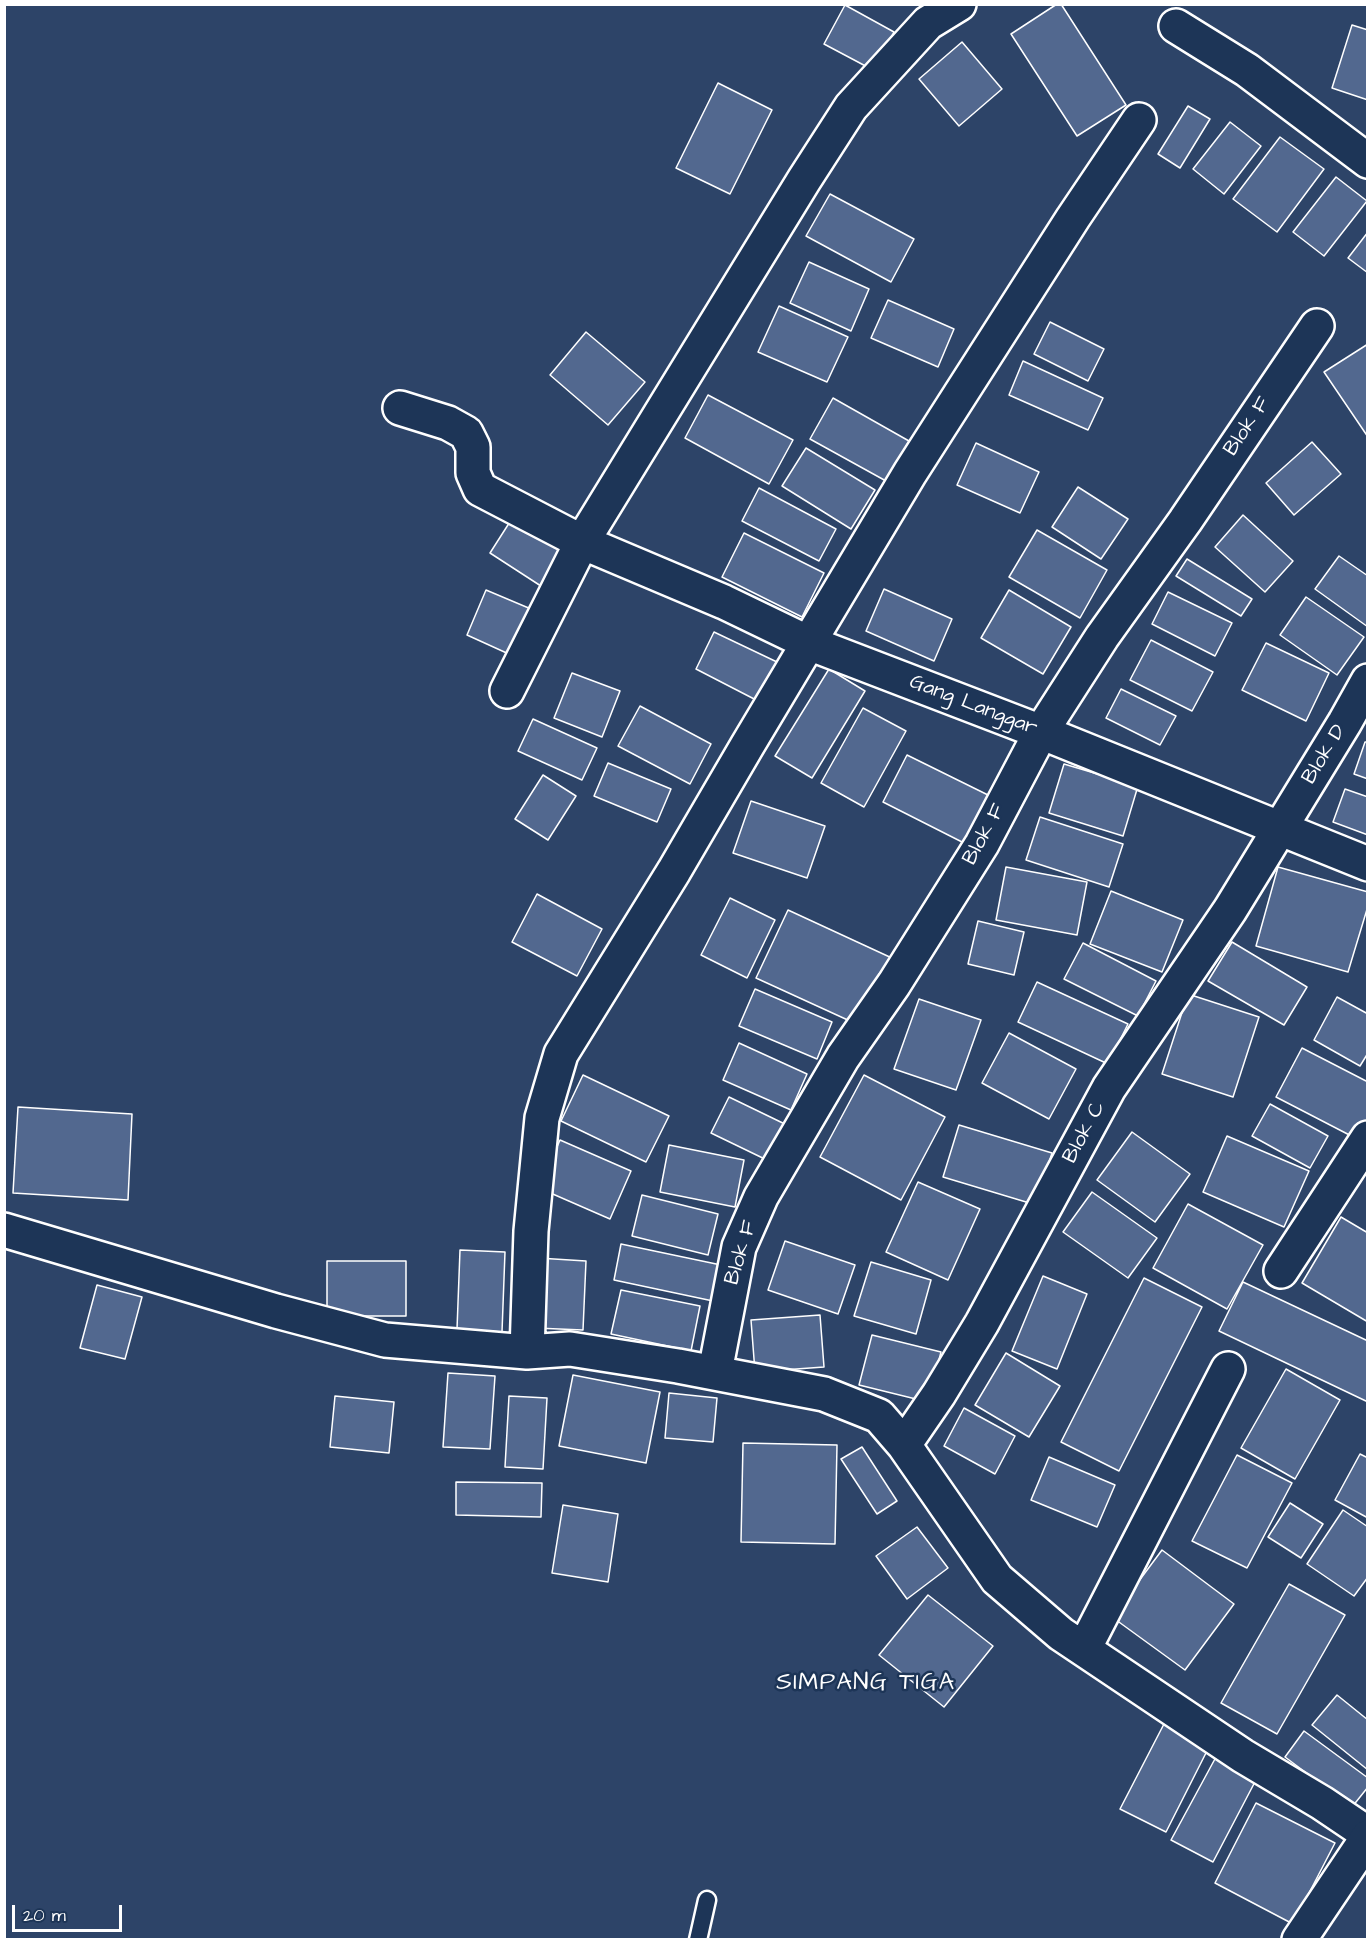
<!DOCTYPE html>
<html>
<head>
<meta charset="utf-8">
<style>
  body { margin:0 }
  #map { position:relative; width:1372px; height:1944px; overflow:hidden; background:#2d4468; font-family:"Architects Daughter",sans-serif }
  canvas { display:block }
  .frame { position:absolute; inset:0; border:6px solid #fff; pointer-events:none }
  .scale { position:absolute; left:12px; top:1905px; width:110px; height:27px; box-sizing:border-box; border:3px solid #fff; border-top:0; padding-left:8px; font-size:18px; line-height:21px; white-space:nowrap; color:#fff; -webkit-text-stroke:4px #1d3557; paint-order:stroke }
</style>
</head>
<body>
<div id="map">
<canvas width="1372" height="1944"></canvas>
<div class="frame"></div>
<div class="scale">20 m</div>
</div>
<script>
const ctx = document.querySelector('canvas').getContext('2d');
ctx.lineJoin = 'round';
function fillPath(path, color) {
  ctx.fillStyle = color;
  ctx.fill(path, 'evenodd');
}
function stroke(path, color, width, dash) {
  ctx.strokeStyle = color;
  ctx.lineWidth = width;
  ctx.lineCap = dash ? 'butt' : 'round';
  ctx.setLineDash(dash || []);
  ctx.stroke(path);
}
function write(font, color, halo, rows, align = 'center') {
  ctx.font = font + ' "Architects Daughter",sans-serif';
  ctx.lineWidth = 5;
  ctx.setLineDash([]);
  ctx.textBaseline = 'middle';
  ctx.strokeStyle = halo;
  ctx.fillStyle = color;
  for (const [text, x, y, turn = 0] of rows) {
    ctx.save();
    ctx.translate(x, y);
    ctx.rotate((+turn || 0) * Math.PI / 180);
    ctx.textAlign = isNaN(turn) ? turn : align;
    if (halo) ctx.strokeText(text, 0, 0);
    ctx.fillText(text, 0, 0);
    ctx.restore();
  }
}
const building = new Path2D(`
  M 1057,4 L 1061,4 L 1126,105 L 1077,136 L 1011,34 Z
  M 845,5 L 894,32 L 873,70 L 824,44 Z
  M 1352,25 L 1368,30 L 1368,100 L 1332,88 Z
  M 962,42 L 1002,89 L 959,126 L 919,79 Z
  M 718,83 L 772,110 L 730,194 L 676,168 Z
  M 1188,106 L 1210,119 L 1180,168 L 1158,154 Z
  M 1230,122 L 1261,146 L 1224,194 L 1193,169 Z
  M 1280,137 L 1324,169 L 1277,232 L 1233,199 Z
  M 1336,177 L 1367,201 L 1324,256 L 1293,232 Z
  M 830,194 L 914,239 L 891,282 L 806,236 Z
  M 1368,232 L 1368,273 L 1348,258 Z
  M 809,262 L 869,289 L 851,331 L 790,303 Z
  M 888,300 L 954,329 L 938,367 L 871,338 Z
  M 779,306 L 848,337 L 827,382 L 758,352 Z
  M 1050,322 L 1104,349 L 1088,381 L 1034,354 Z
  M 586,332 L 645,382 L 608,425 L 550,375 Z
  M 1368,344 L 1368,437 L 1324,372 Z
  M 1023,361 L 1103,398 L 1088,430 L 1009,395 Z
  M 708,395 L 793,440 L 769,484 L 685,438 Z
  M 833,398 L 909,441 L 886,481 L 810,439 Z
  M 1312,442 L 1341,474 L 1294,515 L 1266,483 Z
  M 976,443 L 1039,472 L 1020,513 L 957,485 Z
  M 806,448 L 875,490 L 851,529 L 782,486 Z
  M 1078,487 L 1128,519 L 1101,559 L 1052,527 Z
  M 759,488 L 836,529 L 819,561 L 742,521 Z
  M 1243,515 L 1293,561 L 1265,592 L 1215,547 Z
  M 513,517 L 567,552 L 544,588 L 490,553 Z
  M 1037,530 L 1107,570 L 1080,618 L 1009,577 Z
  M 744,533 L 824,573 L 802,617 L 722,577 Z
  M 1339,556 L 1368,576 L 1368,627 L 1315,589 Z
  M 1187,559 L 1252,599 L 1241,616 L 1176,576 Z
  M 884,589 L 952,619 L 934,661 L 866,631 Z
  M 486,590 L 531,609 L 511,655 L 467,635 Z
  M 1009,590 L 1071,627 L 1043,674 L 981,638 Z
  M 1168,592 L 1232,623 L 1215,656 L 1152,624 Z
  M 1306,597 L 1364,637 L 1337,675 L 1280,635 Z
  M 714,632 L 777,662 L 758,701 L 696,669 Z
  M 1151,640 L 1213,672 L 1192,711 L 1130,680 Z
  M 1266,643 L 1329,673 L 1306,721 L 1242,690 Z
  M 829,669 L 865,691 L 812,778 L 775,756 Z
  M 572,673 L 620,691 L 602,737 L 554,718 Z
  M 1121,689 L 1176,716 L 1160,745 L 1106,718 Z
  M 640,706 L 711,744 L 690,784 L 618,746 Z
  M 863,708 L 906,731 L 864,807 L 821,783 Z
  M 533,719 L 597,748 L 582,780 L 518,751 Z
  M 1365,742 L 1368,742 L 1368,779 L 1354,774 Z
  M 907,755 L 988,795 L 964,843 L 883,802 Z
  M 608,763 L 671,789 L 657,822 L 594,796 Z
  M 1064,764 L 1138,786 L 1123,836 L 1049,813 Z
  M 543,775 L 576,796 L 548,840 L 515,819 Z
  M 1345,789 L 1368,797 L 1368,835 L 1333,822 Z
  M 751,801 L 825,826 L 807,878 L 733,853 Z
  M 1040,817 L 1123,844 L 1109,887 L 1026,860 Z
  M 1006,867 L 1087,882 L 1077,935 L 996,920 Z
  M 1278,867 L 1368,892 L 1368,906 L 1348,972 L 1256,946 Z
  M 1111,891 L 1183,920 L 1162,972 L 1090,944 Z
  M 537,894 L 602,929 L 577,976 L 512,942 Z
  M 730,898 L 775,920 L 747,978 L 701,955 Z
  M 788,910 L 894,959 L 863,1027 L 756,978 Z
  M 978,921 L 1024,932 L 1014,975 L 968,964 Z
  M 1232,942 L 1307,987 L 1284,1025 L 1208,981 Z
  M 1083,943 L 1156,981 L 1138,1016 L 1064,979 Z
  M 1037,982 L 1128,1024 L 1108,1064 L 1018,1022 Z
  M 755,989 L 832,1022 L 817,1059 L 739,1026 Z
  M 1188,994 L 1259,1017 L 1233,1097 L 1162,1074 Z
  M 1337,997 L 1368,1014 L 1368,1053 L 1360,1066 L 1314,1040 Z
  M 919,999 L 981,1020 L 956,1090 L 894,1069 Z
  M 1009,1033 L 1076,1069 L 1049,1119 L 982,1083 Z
  M 739,1043 L 807,1074 L 791,1110 L 723,1080 Z
  M 1302,1048 L 1368,1082 L 1368,1129 L 1361,1141 L 1276,1097 Z
  M 583,1075 L 669,1116 L 646,1162 L 561,1121 Z
  M 864,1075 L 945,1117 L 901,1200 L 820,1157 Z
  M 729,1097 L 791,1127 L 773,1163 L 711,1133 Z
  M 1270,1104 L 1328,1136 L 1310,1168 L 1252,1136 Z
  M 18,1107 L 132,1114 L 128,1200 L 13,1193 Z
  M 959,1125 L 1052,1153 L 1036,1205 L 943,1177 Z
  M 1132,1132 L 1190,1174 L 1155,1222 L 1097,1180 Z
  M 1227,1136 L 1309,1171 L 1284,1227 L 1203,1192 Z
  M 560,1140 L 631,1171 L 610,1219 L 539,1188 Z
  M 669,1145 L 744,1160 L 735,1207 L 660,1192 Z
  M 918,1182 L 980,1209 L 948,1280 L 886,1252 Z
  M 1092,1192 L 1157,1238 L 1128,1278 L 1063,1232 Z
  M 642,1195 L 718,1214 L 708,1255 L 632,1236 Z
  M 1188,1204 L 1263,1245 L 1227,1309 L 1153,1268 Z
  M 1341,1217 L 1368,1233 L 1368,1322 L 1302,1283 Z
  M 785,1241 L 855,1265 L 838,1314 L 768,1290 Z
  M 621,1244 L 721,1265 L 713,1301 L 614,1280 Z
  M 460,1250 L 505,1252 L 502,1332 L 457,1329 Z
  M 538,1258 L 586,1261 L 583,1330 L 535,1328 Z
  M 327,1261 L 406,1261 L 406,1316 L 327,1316 Z
  M 871,1262 L 931,1280 L 916,1334 L 854,1316 Z
  M 1043,1276 L 1087,1294 L 1057,1369 L 1012,1351 Z
  M 1144,1278 L 1202,1307 L 1119,1471 L 1061,1442 Z
  M 1243,1282 L 1368,1341 L 1368,1402 L 1219,1331 Z
  M 97,1285 L 142,1297 L 125,1359 L 80,1348 Z
  M 621,1290 L 700,1306 L 691,1351 L 611,1334 Z
  M 820,1315 L 824,1367 L 755,1372 L 751,1320 Z
  M 872,1335 L 941,1352 L 928,1402 L 859,1385 Z
  M 1006,1353 L 1060,1386 L 1029,1437 L 975,1405 Z
  M 1286,1369 L 1340,1400 L 1295,1479 L 1241,1448 Z
  M 448,1373 L 495,1376 L 490,1449 L 443,1447 Z
  M 573,1375 L 660,1392 L 646,1463 L 559,1446 Z
  M 669,1393 L 717,1398 L 713,1442 L 665,1438 Z
  M 335,1396 L 394,1402 L 389,1453 L 330,1447 Z
  M 509,1396 L 547,1398 L 543,1469 L 505,1467 Z
  M 964,1408 L 1015,1436 L 995,1474 L 944,1446 Z
  M 743,1443 L 837,1445 L 835,1544 L 741,1542 Z
  M 862,1447 L 897,1501 L 877,1514 L 841,1459 Z
  M 1360,1454 L 1368,1458 L 1368,1518 L 1335,1500 Z
  M 1237,1455 L 1292,1483 L 1247,1568 L 1192,1541 Z
  M 1049,1457 L 1115,1485 L 1097,1527 L 1031,1500 Z
  M 456,1482 L 542,1483 L 541,1517 L 456,1515 Z
  M 1290,1503 L 1323,1524 L 1301,1558 L 1268,1537 Z
  M 563,1505 L 618,1514 L 608,1582 L 552,1573 Z
  M 1343,1510 L 1368,1527 L 1368,1577 L 1354,1596 L 1307,1564 Z
  M 917,1527 L 948,1568 L 907,1599 L 876,1556 Z
  M 1162,1550 L 1234,1604 L 1185,1670 L 1112,1617 Z
  M 1289,1584 L 1345,1615 L 1277,1734 L 1221,1703 Z
  M 928,1595 L 993,1646 L 944,1707 L 879,1655 Z
  M 1337,1695 L 1368,1720 L 1368,1770 L 1312,1725 Z
  M 1165,1722 L 1210,1745 L 1166,1832 L 1120,1809 Z
  M 1304,1731 L 1368,1778 L 1368,1787 L 1352,1807 L 1285,1757 Z
  M 1216,1757 L 1257,1778 L 1213,1862 L 1171,1840 Z
  M 1256,1803 L 1335,1843 L 1293,1924 L 1215,1883 Z`);
fillPath(building, '#52688f');
stroke(building, '#fff', 1.5);
const service = new Path2D(`
  M 698,1940 L 707,1900`);
const minor = new Path2D(`
  M 1176,26 L 1247,70 L 1368,161
  M 400,408 L 448,423 L 466,433 L 473,447 L 473,473 L 480,489 L 582,542 L 724,602 L 809,643 L 1041,732 L 1368,864
  M 507,691 L 582,542 L 804,180 L 851,107 L 928,23 L 959,4
  M 4,1230 L 276,1311 L 385,1340 L 527,1352 L 570,1349 L 678,1366 L 824,1394 L 879,1416 L 904,1445 L 997,1579 L 1061,1634 L 1243,1756 L 1322,1803 L 1368,1834
  M 1281,1271 L 1368,1138
  M 527,1352 L 531,1231 L 542,1118 L 561,1054 L 674,871 L 747,746 L 910,473 L 1073,218 L 1139,120
  M 715,1372 L 739,1247 L 761,1197 L 843,1057 L 894,984 L 982,844 L 1041,732 L 1102,637 L 1185,521 L 1317,326
  M 904,1445 L 939,1394 L 982,1323 L 1109,1088 L 1230,910 L 1345,722 L 1368,681
  M 1084,1649 L 1228,1369`);
const tertiary = new Path2D(`
  M 1299,1940 L 1368,1837`);
stroke(service, '#fff', 21);
stroke(minor, '#fff', 38);
stroke(tertiary, '#fff', 38);
stroke(service, '#1d3557', 16);
stroke(minor, '#1d3557', 33);
stroke(tertiary, '#1d3557', 33);
write('21px', '#fff', '#1d3557', [
  ["Blok F",1248,427,-56],
  ["Gang Langgar",973,706,21],
  ["Blok D",1325,755,-59],
  ["Blok F",985,835,-61],
  ["Blok C",1085,1133,-62],
  ["Blok F",742,1253,-73]
]);
ctx.letterSpacing = '1.5px';
write('24px', '#fff', '#1d3557', [
  ["SIMPANG TIGA",866,1684]
]);
ctx.letterSpacing = '0px';
</script>
</body>
</html>
